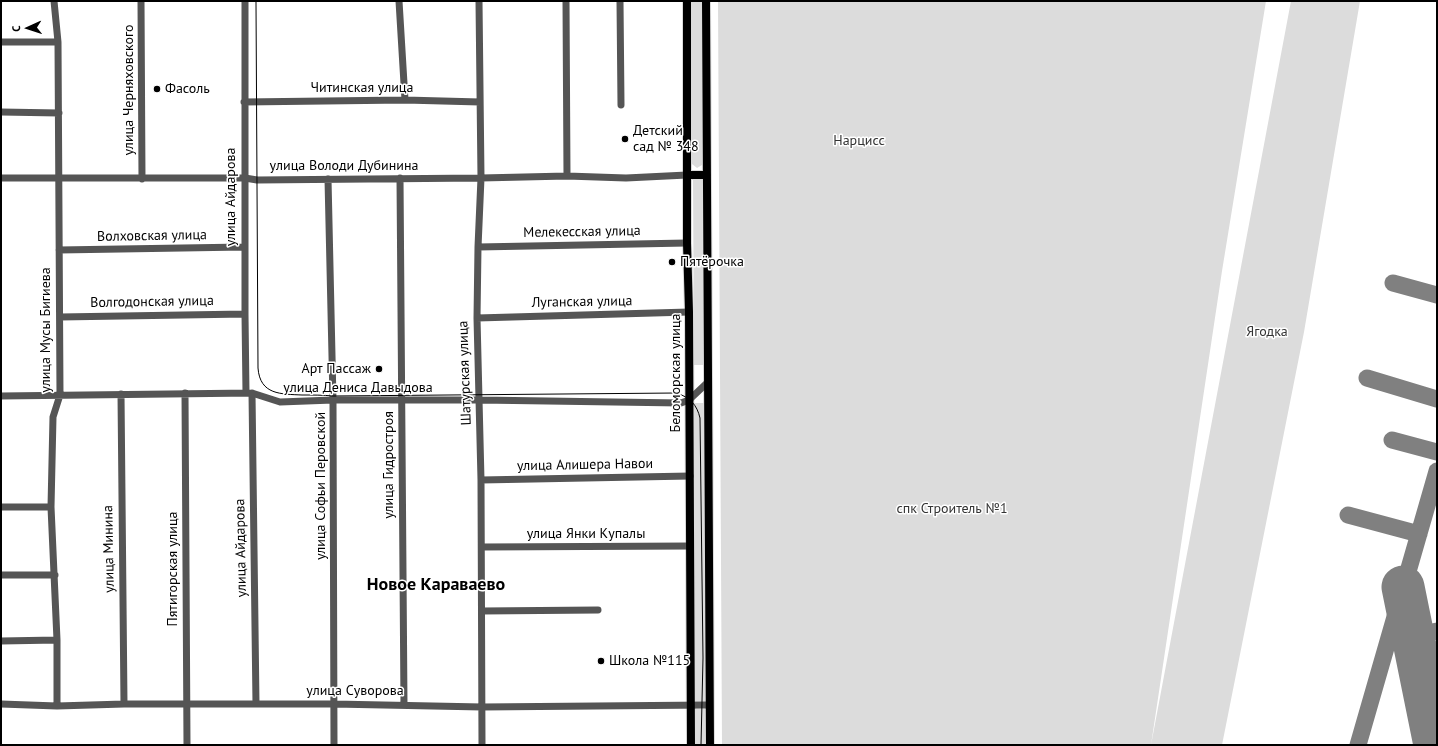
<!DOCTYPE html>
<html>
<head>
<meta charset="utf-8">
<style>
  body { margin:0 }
  #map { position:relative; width:1438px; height:746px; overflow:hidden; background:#fff; font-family:"PT Sans",sans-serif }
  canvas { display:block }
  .frame { position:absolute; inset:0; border:2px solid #000; pointer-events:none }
  .north { position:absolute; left:8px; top:8px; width:40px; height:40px; -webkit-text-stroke:3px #fff; paint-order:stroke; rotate:267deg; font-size:11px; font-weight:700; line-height:16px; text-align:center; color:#000 }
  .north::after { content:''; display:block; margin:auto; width:14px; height:18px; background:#000; clip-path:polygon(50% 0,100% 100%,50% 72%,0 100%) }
</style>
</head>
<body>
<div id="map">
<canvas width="1438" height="746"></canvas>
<div class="frame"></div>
<div class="north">С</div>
</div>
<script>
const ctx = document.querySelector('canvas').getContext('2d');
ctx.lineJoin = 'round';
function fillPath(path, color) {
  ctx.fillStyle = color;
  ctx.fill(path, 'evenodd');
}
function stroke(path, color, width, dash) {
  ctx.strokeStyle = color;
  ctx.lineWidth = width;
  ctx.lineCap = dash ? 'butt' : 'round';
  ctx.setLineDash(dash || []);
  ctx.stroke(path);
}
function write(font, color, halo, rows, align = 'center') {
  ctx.font = font + ' "PT Sans",sans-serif';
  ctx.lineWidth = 3;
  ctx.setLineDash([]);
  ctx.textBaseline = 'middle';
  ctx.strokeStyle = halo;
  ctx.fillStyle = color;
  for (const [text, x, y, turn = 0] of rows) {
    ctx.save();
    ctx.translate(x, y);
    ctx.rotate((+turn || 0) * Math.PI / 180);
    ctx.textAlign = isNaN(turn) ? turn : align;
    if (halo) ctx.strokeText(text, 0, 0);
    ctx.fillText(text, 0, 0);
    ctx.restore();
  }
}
fillPath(new Path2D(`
  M 692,1 L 702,1 L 702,165 L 697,168 L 692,164 Z
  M 718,1 L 1266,1 L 1222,271 L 1151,745 L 722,745 Z
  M 1291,1 L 1360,1 L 1304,332 L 1222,745 L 1151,745 Z
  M 697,179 L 702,180 L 704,365 L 694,365 L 693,180 Z
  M 694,403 L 706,403 L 706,702 L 693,702 Z
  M 693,709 L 706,709 L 707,745 L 693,745 Z`), '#dcdcdc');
stroke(new Path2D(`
  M 1393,283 L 1437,295
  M 1367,378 L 1437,399
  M 1392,440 L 1437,452
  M 1348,515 L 1419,534
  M 1413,636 L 1437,631
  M 1425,696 L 1437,694
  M 1358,745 L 1437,471`), '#808080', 17);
stroke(new Path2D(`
  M 1403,587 L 1435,745`), '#808080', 43);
const major = new Path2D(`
  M 687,1 L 687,243 L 689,312 L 691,745
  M 706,1 L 710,745
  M 687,175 L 707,175`);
stroke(major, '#dbdbdb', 10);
stroke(new Path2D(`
  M 54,1 L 58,42 L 60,395 L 53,417 L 51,507 L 57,640 L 57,706
  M 141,1 L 142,179
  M 245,1 L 245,314 L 246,393
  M 399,1 L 405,100
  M 479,1 L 481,178 L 478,247 L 477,318 L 481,480 L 482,745
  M 566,1 L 567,176
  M 620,1 L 621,105
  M 1,42 L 58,42
  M 244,102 L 405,100 L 480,102
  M 1,112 L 59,113
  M 1,178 L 245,178 L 257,180 L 481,178 L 567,176 L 626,178 L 687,175
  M 400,178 L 404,705
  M 328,179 L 333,400 L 334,745
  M 478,247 L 687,243
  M 59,250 L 244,247
  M 60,317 L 245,314
  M 477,318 L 689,312
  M 185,393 L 187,745
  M 252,393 L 256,704
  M 121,394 L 124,704
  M 1,396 L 252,393 L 280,402 L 333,400 L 480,400 L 681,403 L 689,400 L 708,382
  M 481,480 L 690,476
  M 1,507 L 51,507
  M 482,547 L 690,546
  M 1,575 L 55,575
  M 482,611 L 598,610
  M 1,641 L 57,640
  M 1,704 L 57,706 L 124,704 L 334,704 L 482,707 L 709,705`), '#555', 7);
stroke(major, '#000', 8);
stroke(new Path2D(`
  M 256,1 L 258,368 C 260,395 281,394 302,395 C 313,395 323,395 333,396 L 676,393 C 690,397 697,405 700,418 L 703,658 L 701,745`), '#000', 1);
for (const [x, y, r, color] of [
  [157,89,4,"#000"],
  [625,139,4,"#000"],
  [672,262,4,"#000"],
  [379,369,4,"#000"],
  [601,661,4,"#000"]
]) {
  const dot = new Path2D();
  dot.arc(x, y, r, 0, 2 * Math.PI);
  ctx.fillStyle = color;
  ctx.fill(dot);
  stroke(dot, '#fff', 1.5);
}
write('14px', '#000', '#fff', [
  ["Читинская улица",362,88],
  ["улица Черняховского",129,90,-90],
  ["улица Володи Дубинина",344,166],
  ["улица Айдарова",231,197,-90],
  ["Мелекесская улица",582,232,-1],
  ["Волховская улица",152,236,-1],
  ["Волгодонская улица",152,302,-1],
  ["Луганская улица",582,302,-1],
  ["улица Мусы Бигиева",46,330,-90],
  ["Шатурская улица",465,373,-92],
  ["Беломорская улица",676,373,-90],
  ["улица Дениса Давыдова",358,388],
  ["улица Гидростроя",389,465,-90],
  ["улица Алишера Навои",585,465,-1],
  ["улица Софьи Перовской",321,486,-90],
  ["улица Янки Купалы",586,534],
  ["улица Айдарова",241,548,-91],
  ["улица Минина",109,549,-91],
  ["Пятигорская улица",173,569,-90],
  ["улица Суворова",355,691]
]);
write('14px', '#000', '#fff', [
  ["Фасоль",165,89],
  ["Детский",633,131],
  ["сад № 348",633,147],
  ["Пятёрочка",680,262],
  ["Арт Пассаж",371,369,"right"],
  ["Школа №115",609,661]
], 'left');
write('14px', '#333', '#fff', [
  ["Нарцисс",859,141],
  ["Ягодка",1267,332],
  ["спк Строитель №1",952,509]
]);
write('bold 18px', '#000', '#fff', [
  ["Новое Караваево",436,585]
]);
</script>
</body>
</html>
